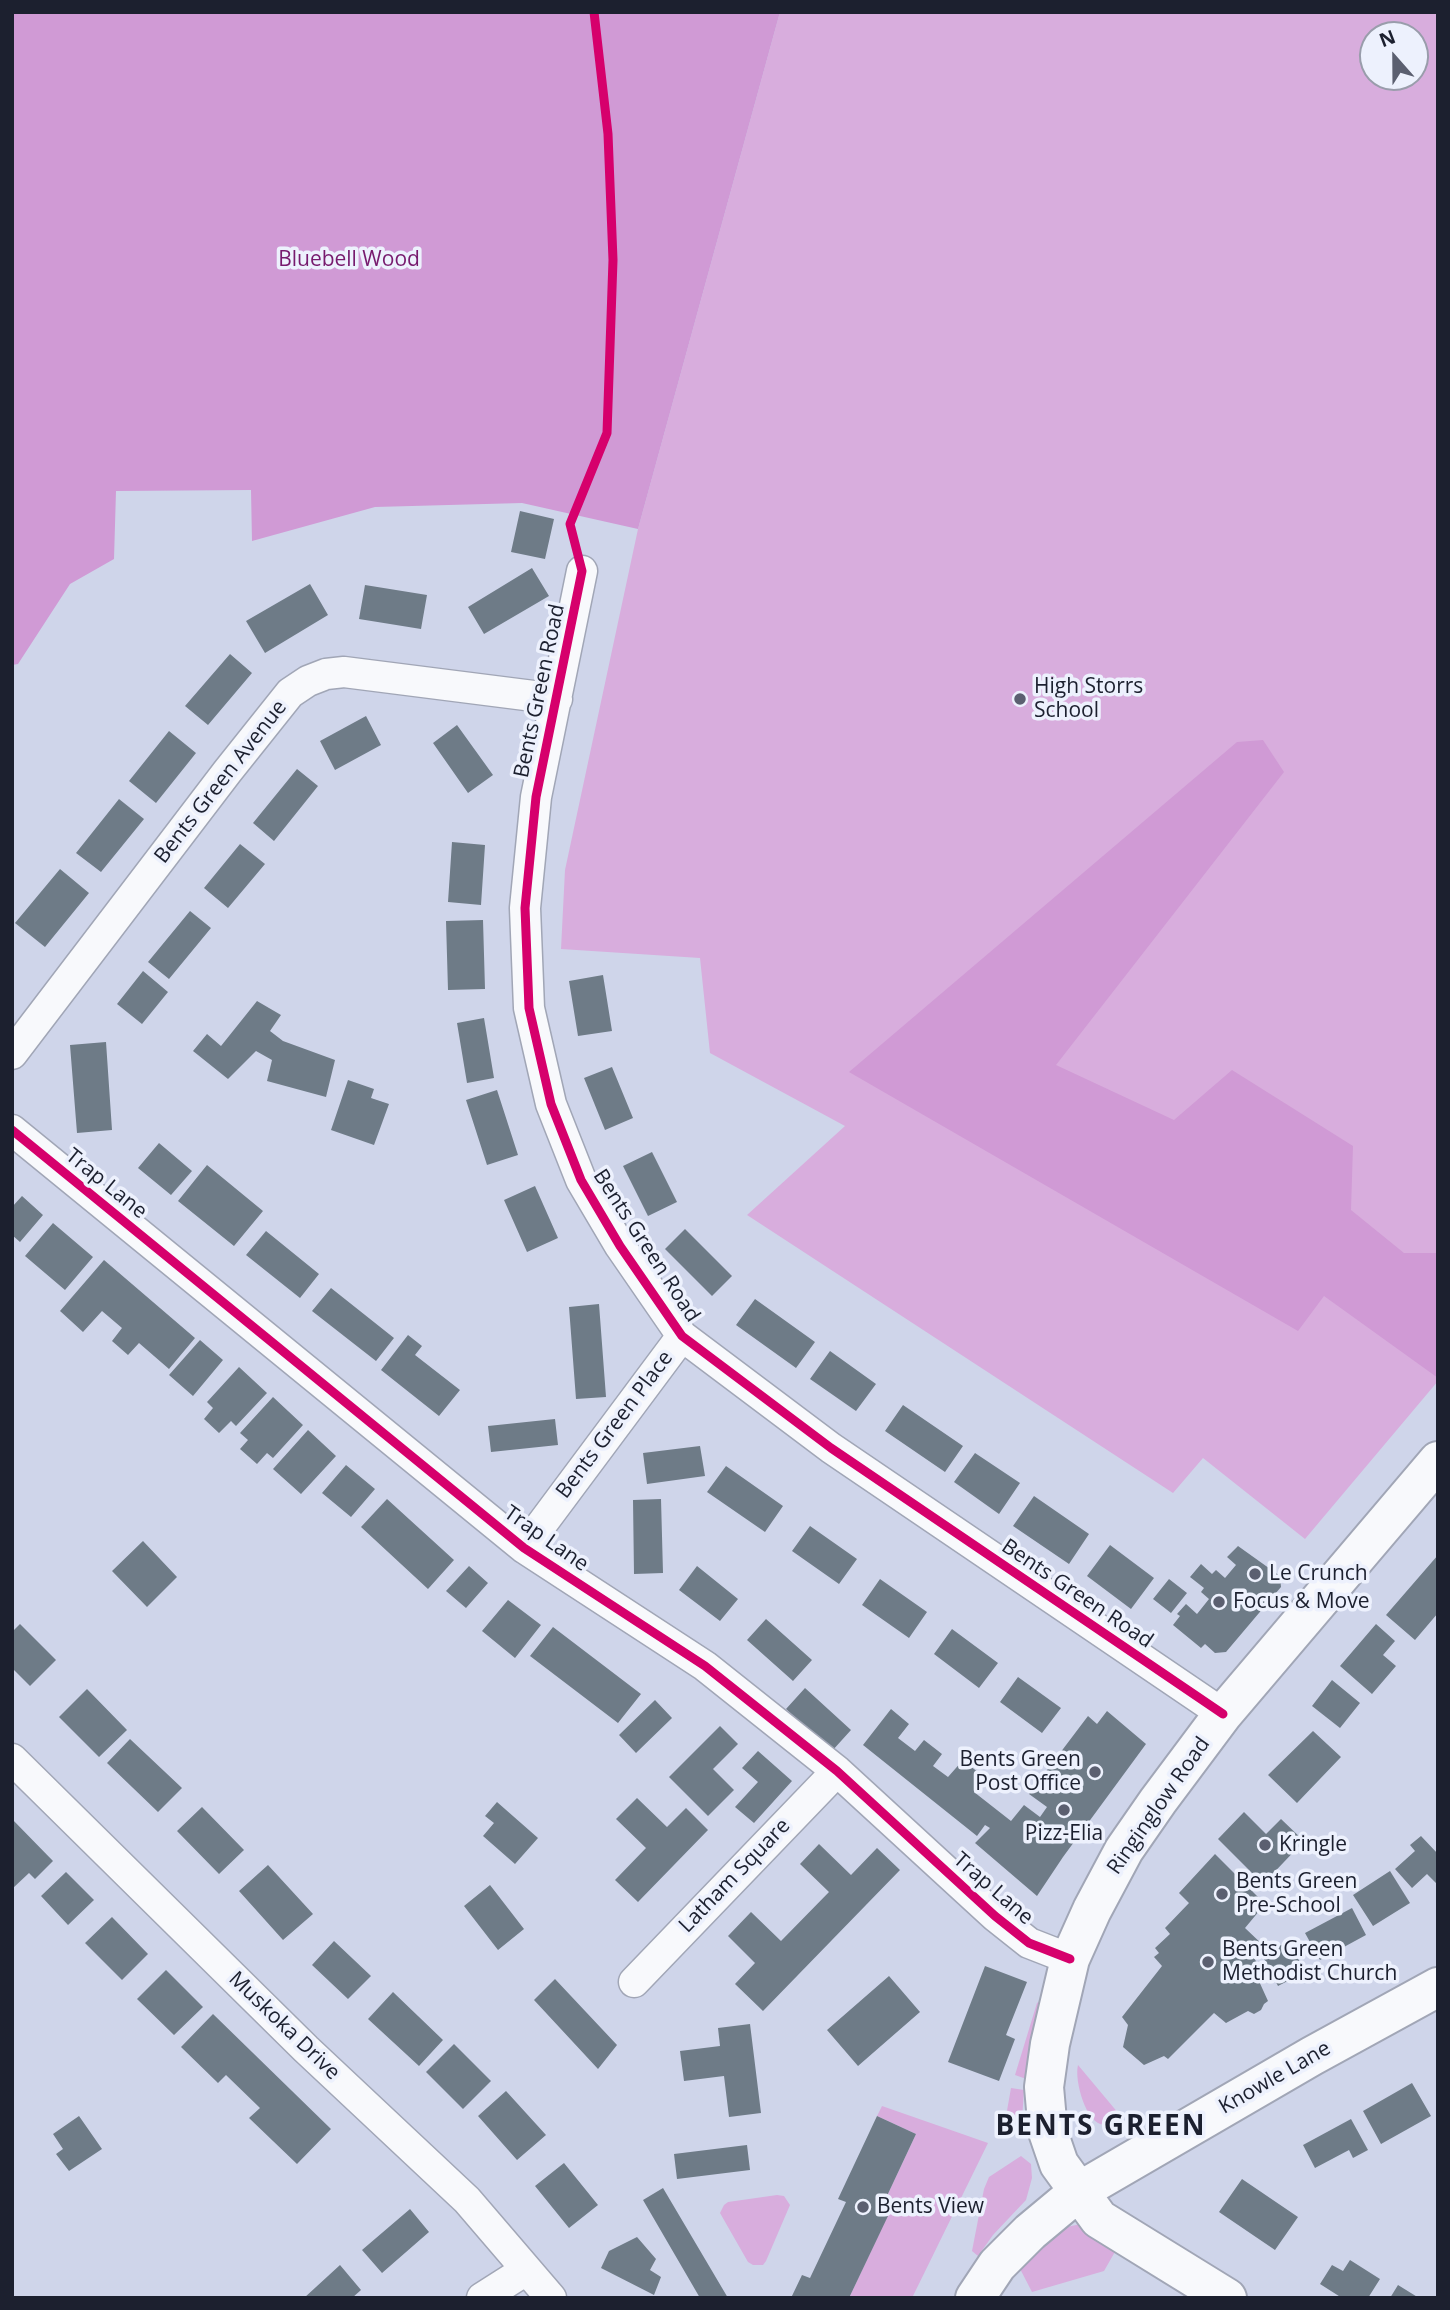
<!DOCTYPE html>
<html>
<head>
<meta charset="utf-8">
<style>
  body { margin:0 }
  #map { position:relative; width:1450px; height:2310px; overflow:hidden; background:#cfd5ea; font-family:"Open Sans",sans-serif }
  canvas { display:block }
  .frame { position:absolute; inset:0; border:14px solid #1c202f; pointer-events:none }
  .north { position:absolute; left:1359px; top:21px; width:70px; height:70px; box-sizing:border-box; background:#edf1fd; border:2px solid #999dab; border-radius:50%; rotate:339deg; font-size:19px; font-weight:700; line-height:28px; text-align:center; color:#1c202f }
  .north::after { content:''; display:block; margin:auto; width:24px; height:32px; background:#5b5f70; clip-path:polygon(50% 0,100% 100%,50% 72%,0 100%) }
</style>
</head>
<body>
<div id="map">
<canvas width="1450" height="2310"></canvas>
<div class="frame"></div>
<div class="north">N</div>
</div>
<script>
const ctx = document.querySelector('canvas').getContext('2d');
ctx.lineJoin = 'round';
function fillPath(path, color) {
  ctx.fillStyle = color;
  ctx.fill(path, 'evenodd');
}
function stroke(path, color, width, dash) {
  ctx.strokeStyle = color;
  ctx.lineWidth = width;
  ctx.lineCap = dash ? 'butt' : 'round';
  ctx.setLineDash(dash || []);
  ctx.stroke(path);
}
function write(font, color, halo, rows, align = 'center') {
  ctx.font = font + ' "Open Sans",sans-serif';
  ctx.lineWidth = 7;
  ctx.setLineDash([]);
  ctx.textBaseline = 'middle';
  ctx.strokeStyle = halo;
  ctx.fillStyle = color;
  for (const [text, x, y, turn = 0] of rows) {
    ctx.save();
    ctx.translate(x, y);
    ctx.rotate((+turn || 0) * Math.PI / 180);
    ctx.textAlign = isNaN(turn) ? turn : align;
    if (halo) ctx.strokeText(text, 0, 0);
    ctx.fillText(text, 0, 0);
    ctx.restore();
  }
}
fillPath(new Path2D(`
  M 780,12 L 1438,12 L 1438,1381 L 1305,1539 L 1203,1458 L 1173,1493 L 747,1215 L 845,1126 L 710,1053 L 700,958 L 561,949 L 565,870 L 638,529 ZM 1373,35 L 1415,35 L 1415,77 L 1373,77 Z
  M 1040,2001 L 1029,2080 L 1015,2075 L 1037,2003 Z
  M 1078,2065 L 1119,2114 C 1094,2150 1073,2085 1078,2065 Z
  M 1011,2088 L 1024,2090 L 1022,2120 L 1013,2124 L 1005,2122 Z
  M 882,2106 L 988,2143 L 912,2298 L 849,2298 L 887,2217 L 879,2213 L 916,2134 L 877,2116 Z
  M 1021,2156 L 1031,2164 L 1032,2178 L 1026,2200 L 993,2235 L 978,2256 L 972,2251 L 984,2189 L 989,2177 Z
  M 777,2195 L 784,2196 L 790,2205 L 766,2261 L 763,2265 L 753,2265 L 748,2262 L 720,2213 L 724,2205 L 728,2202 Z
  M 1081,2224 L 1120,2243 L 1104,2271 L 1032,2292 L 1017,2263 L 1052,2230 Z`), '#d8addd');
fillPath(new Path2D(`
  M 12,12 L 780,12 L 638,529 L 522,503 L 375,507 L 252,541 L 251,490 L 116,491 L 114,559 L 70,584 L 18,664 L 12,665 Z
  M 1263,740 L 1284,772 L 1056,1065 L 1174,1120 L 1232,1070 L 1353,1146 L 1351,1210 L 1404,1253 L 1438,1253 L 1438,1378 L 1324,1296 L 1298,1331 L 849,1072 L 1237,742 Z`), '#d09ad5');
fillPath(new Path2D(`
  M 520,511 L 554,519 L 545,559 L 511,552 Z
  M 532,568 L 549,596 L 484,634 L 468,607 Z
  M 310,584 L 328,615 L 265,653 L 246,621 Z
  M 365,585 L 427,595 L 421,629 L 359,619 Z
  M 230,654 L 252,673 L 208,725 L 185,706 Z
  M 366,716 L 381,745 L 335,770 L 320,741 Z
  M 457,725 L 493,775 L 468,793 L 433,743 Z
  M 169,731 L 196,753 L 156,803 L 129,781 Z
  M 297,769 L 318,786 L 274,841 L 253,823 Z
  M 119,799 L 144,819 L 101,872 L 76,853 Z
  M 452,842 L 485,845 L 481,905 L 448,902 Z
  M 240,844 L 265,864 L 228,908 L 204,888 Z
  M 60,869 L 89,893 L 45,947 L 15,923 Z
  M 190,911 L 211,928 L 169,979 L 148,962 Z
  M 483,920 L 485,989 L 448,990 L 446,921 Z
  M 143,971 L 168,992 L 142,1024 L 117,1004 Z
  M 603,975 L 612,1031 L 578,1036 L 569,981 Z
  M 257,1001 L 281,1015 L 270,1031 L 283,1041 L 335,1060 L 326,1097 L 267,1081 L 272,1060 L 256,1051 L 228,1079 L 193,1051 L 207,1034 L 221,1046 Z
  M 484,1018 L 494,1078 L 467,1083 L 457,1023 Z
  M 106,1042 L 112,1130 L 77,1133 L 70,1045 Z
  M 612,1067 L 633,1118 L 605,1130 L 584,1078 Z
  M 348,1080 L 374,1089 L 371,1098 L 389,1104 L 374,1145 L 331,1130 Z
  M 497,1090 L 518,1155 L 487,1165 L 466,1100 Z
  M 159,1143 L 192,1171 L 171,1195 L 138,1168 Z
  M 652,1152 L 677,1202 L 648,1216 L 623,1166 Z
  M 207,1165 L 263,1211 L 234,1246 L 178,1201 Z
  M 535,1186 L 558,1238 L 527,1252 L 504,1200 Z
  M 22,1196 L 43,1215 L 20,1242 L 12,1235 L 12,1207 Z
  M 53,1223 L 93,1257 L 65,1290 L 25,1256 Z
  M 685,1229 L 732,1276 L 712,1296 L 665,1249 Z
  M 266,1231 L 319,1274 L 300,1298 L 246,1255 Z
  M 104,1260 L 195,1338 L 169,1369 L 139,1343 L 128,1355 L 112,1341 L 122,1328 L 102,1311 L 83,1332 L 60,1311 Z
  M 331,1288 L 394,1338 L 376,1361 L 312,1311 Z
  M 755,1299 L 815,1342 L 796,1368 L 736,1325 Z
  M 599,1304 L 606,1397 L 576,1399 L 569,1307 Z
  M 408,1335 L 422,1346 L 415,1355 L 460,1390 L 439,1416 L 381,1370 Z
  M 200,1340 L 223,1360 L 193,1396 L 169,1375 Z
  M 830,1351 L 876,1384 L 856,1411 L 810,1379 Z
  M 239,1367 L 267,1393 L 236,1426 L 231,1421 L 219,1433 L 204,1419 L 213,1408 L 207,1402 Z
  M 273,1397 L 303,1425 L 273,1458 L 267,1453 L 257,1464 L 240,1449 L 248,1440 L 240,1433 Z
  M 903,1405 L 963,1446 L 945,1472 L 885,1431 Z
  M 555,1419 L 558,1445 L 491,1452 L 488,1426 Z
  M 308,1430 L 336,1456 L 301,1494 L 273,1469 Z
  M 700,1446 L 705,1476 L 647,1484 L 643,1453 Z
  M 975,1453 L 1020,1483 L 999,1514 L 954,1482 Z
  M 346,1465 L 375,1489 L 351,1517 L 322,1493 Z
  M 726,1466 L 783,1506 L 765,1532 L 707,1492 Z
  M 1034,1496 L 1089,1534 L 1069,1564 L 1013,1526 Z
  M 387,1499 L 454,1560 L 428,1589 L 361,1527 Z
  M 661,1499 L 663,1573 L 634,1574 L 633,1500 Z
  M 810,1526 L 857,1559 L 839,1584 L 792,1551 Z
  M 143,1541 L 177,1577 L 147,1607 L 112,1571 Z
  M 1110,1545 L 1154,1578 L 1131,1609 L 1087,1576 Z
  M 1238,1546 L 1280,1576 L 1281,1587 L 1226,1652 L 1215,1653 L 1205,1644 L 1201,1648 L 1173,1625 L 1180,1616 L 1177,1614 L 1186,1604 L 1197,1614 L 1209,1599 L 1201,1592 L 1204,1588 L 1190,1577 L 1201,1564 L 1212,1574 L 1216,1570 L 1225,1578 L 1236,1565 L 1227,1557 Z
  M 1438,1555 L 1438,1613 L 1415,1640 L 1386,1615 Z
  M 469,1566 L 488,1583 L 466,1608 L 446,1591 Z
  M 697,1566 L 738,1599 L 720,1621 L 679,1590 Z
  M 880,1579 L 927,1612 L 909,1638 L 862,1605 Z
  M 1169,1579 L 1187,1593 L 1171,1613 L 1153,1599 Z
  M 508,1600 L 541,1625 L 515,1658 L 482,1631 Z
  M 766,1619 L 812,1660 L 793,1681 L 747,1640 Z
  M 20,1624 L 56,1660 L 30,1686 L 12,1668 L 12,1632 Z
  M 1376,1624 L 1395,1641 L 1383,1655 L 1396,1666 L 1372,1694 L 1340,1666 Z
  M 553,1627 L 641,1694 L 618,1723 L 530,1656 Z
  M 952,1629 L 998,1663 L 979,1688 L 934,1654 Z
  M 1018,1677 L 1061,1708 L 1042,1733 L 1000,1702 Z
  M 1332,1680 L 1360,1703 L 1340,1728 L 1312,1706 Z
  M 805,1688 L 851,1730 L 832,1751 L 786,1709 Z
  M 87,1689 L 127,1730 L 99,1757 L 59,1717 Z
  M 655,1700 L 672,1718 L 636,1753 L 619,1735 Z
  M 891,1709 L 909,1724 L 898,1738 L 915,1751 L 924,1740 L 942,1754 L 933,1766 L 948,1777 L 963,1760 L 985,1778 L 974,1792 L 1011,1821 L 1024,1805 L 1040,1817 L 1047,1807 L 1029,1794 L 1088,1716 L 1097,1724 L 1107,1711 L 1146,1744 L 1063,1857 L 1037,1896 L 975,1843 L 990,1828 L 985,1825 L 977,1836 L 863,1745 Z
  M 720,1726 L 738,1744 L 713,1769 L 734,1790 L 708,1816 L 669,1777 Z
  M 1313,1731 L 1341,1757 L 1297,1803 L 1268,1775 Z
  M 130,1739 L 182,1788 L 158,1812 L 107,1763 Z
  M 758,1751 L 792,1781 L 754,1823 L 735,1807 L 758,1782 L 742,1768 Z
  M 637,1798 L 667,1827 L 686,1808 L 708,1830 L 638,1902 L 615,1880 L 646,1848 L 616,1819 Z
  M 497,1802 L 538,1838 L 515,1864 L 483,1836 L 494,1823 L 485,1816 Z
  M 202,1807 L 244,1850 L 219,1874 L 177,1831 Z
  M 1244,1812 L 1266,1834 L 1281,1819 L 1304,1841 L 1263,1884 L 1218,1839 Z
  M 12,1819 L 53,1861 L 35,1879 L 29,1873 L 12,1889 Z
  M 1421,1836 L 1438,1854 L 1438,1881 L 1436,1883 L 1427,1874 L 1412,1888 L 1395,1869 L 1415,1851 L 1410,1845 Z
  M 819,1844 L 851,1875 L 877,1848 L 900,1870 L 763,2011 L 735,1984 L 755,1963 L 728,1936 L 751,1912 L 781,1941 L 829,1892 L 800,1864 Z
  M 1215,1854 L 1265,1904 L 1245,1928 L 1264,1946 L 1254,1958 L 1264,1974 L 1258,1979 L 1268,2001 L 1264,2004 L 1261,2010 L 1254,2014 L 1248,2011 L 1226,2023 L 1214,2013 L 1168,2059 L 1164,2056 L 1144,2065 L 1123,2047 L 1128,2025 L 1122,2017 L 1162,1966 L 1154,1957 L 1159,1953 L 1155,1948 L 1170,1934 L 1165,1928 L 1189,1903 L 1179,1893 Z
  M 268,1865 L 313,1914 L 283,1940 L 239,1891 Z
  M 1390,1871 L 1410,1903 L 1373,1926 L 1353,1895 Z
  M 66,1872 L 94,1900 L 68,1925 L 41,1896 Z
  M 490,1885 L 524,1929 L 498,1950 L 464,1906 Z
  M 1352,1908 L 1366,1935 L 1320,1960 L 1305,1933 Z
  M 112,1917 L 148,1954 L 122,1980 L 85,1943 Z
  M 334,1941 L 371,1976 L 348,1999 L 312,1965 Z
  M 1289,1941 L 1305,1972 L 1278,1986 L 1262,1955 Z
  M 985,1966 L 1027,1982 L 1006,2035 L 1015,2039 L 999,2081 L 948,2062 Z
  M 166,1970 L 203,2007 L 174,2035 L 137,1999 Z
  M 889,1976 L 920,2012 L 858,2066 L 827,2030 Z
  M 555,1979 L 617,2045 L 598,2069 L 534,2000 Z
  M 393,1992 L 443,2040 L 419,2066 L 368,2019 Z
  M 213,2014 L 331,2129 L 297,2164 L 249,2118 L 260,2108 L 226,2075 L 218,2083 L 181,2047 Z
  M 750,2024 L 761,2113 L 729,2117 L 724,2076 L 684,2081 L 680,2051 L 720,2046 L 718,2028 Z
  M 454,2044 L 491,2081 L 463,2109 L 426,2072 Z
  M 1412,2083 L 1431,2116 L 1381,2144 L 1363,2111 Z
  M 506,2091 L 546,2135 L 517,2160 L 478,2116 Z
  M 79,2116 L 102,2149 L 69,2171 L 56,2154 L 63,2149 L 53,2134 Z
  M 877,2116 L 916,2134 L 879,2213 L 888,2216 L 849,2298 L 791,2298 L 802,2275 L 810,2278 L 846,2202 L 838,2199 Z
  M 1351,2119 L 1368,2150 L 1353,2158 L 1349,2150 L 1315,2168 L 1303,2145 Z
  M 747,2145 L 750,2170 L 677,2179 L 674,2154 Z
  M 564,2163 L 598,2205 L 569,2228 L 535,2186 Z
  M 1242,2179 L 1298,2217 L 1275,2250 L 1219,2212 Z
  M 663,2188 L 728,2298 L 700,2298 L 643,2200 Z
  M 410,2209 L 429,2232 L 382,2273 L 362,2250 Z
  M 637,2237 L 656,2259 L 650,2270 L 661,2277 L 654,2295 L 601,2268 L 609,2251 Z
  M 1350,2260 L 1380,2279 L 1368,2298 L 1342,2298 L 1320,2284 L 1332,2265 L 1343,2271 Z
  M 340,2265 L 361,2290 L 352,2298 L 304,2298 Z
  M 1398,2285 L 1419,2298 L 1390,2298 Z`), '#6e7b87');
const minor = new Path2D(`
  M 582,571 L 536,797 L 525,908 L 529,1008 L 551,1104 L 581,1180 L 620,1246 L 682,1336 L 831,1448 L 1223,1714
  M 12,1054 L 227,772 L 290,693 L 308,681 L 326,674 L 344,672 L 557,699
  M 12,1130 L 524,1548 L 705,1666 L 837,1771 L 995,1916 L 1029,1943 L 1070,1959
  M 524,1548 L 682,1336
  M 12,1759 L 306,2049 L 467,2200 L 551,2298
  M 634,1982 L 837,1771
  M 482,2298 L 526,2270`);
const tertiary = new Path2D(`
  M 975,2298 L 997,2265 L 1030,2232 L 1078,2192 L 1312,2056 L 1438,1987
  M 1227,2298 L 1099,2219 L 1059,2164 L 1048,2132 L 1044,2087 L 1050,2044 L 1070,1959 L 1092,1910 L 1124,1850 L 1158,1801 L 1223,1714 L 1438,1461`);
stroke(minor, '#a1a6b6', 33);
stroke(tertiary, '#a1a6b6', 42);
stroke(minor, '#f8f9fc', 30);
stroke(tertiary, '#f8f9fc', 38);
stroke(new Path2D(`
  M 594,12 L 608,134 L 613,260 L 607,433 L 570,524 L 582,571 L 536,797 L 525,908 L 529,1008 L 551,1104 L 581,1180 L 620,1246 L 682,1336 L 831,1448 L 1223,1714
  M 12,1130 L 524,1548 L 705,1666 L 837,1771 L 995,1916 L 1029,1943 L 1070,1959`), '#d6006c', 9);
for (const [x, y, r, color] of [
  [1020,699,7,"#5b5f70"],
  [1255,1574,7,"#5b5f70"],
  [1219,1602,7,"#5b5f70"],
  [1095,1772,7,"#5b5f70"],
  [1064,1810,7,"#5b5f70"],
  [1265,1845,7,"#5b5f70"],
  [1222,1894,7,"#5b5f70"],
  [1208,1962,7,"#5b5f70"],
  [863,2207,7,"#5b5f70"]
]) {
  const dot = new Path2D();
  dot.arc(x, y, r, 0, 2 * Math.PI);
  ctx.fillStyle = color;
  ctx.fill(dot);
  stroke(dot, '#edf1fd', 2.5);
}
write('21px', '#771a6e', '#edf1fd', [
  ["Bluebell Wood",349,260]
]);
write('21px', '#1c202f', '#edf1fd', [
  ["High Storrs",1034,687],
  ["School",1034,711],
  ["Le Crunch",1269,1574],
  ["Focus & Move",1233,1602],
  ["Bents Green",1081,1760,"right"],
  ["Post Office",1081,1784,"right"],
  ["Pizz-Elia",1064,1834,"center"],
  ["Kringle",1279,1845],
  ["Bents Green",1236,1882],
  ["Pre-School",1236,1906],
  ["Bents Green",1222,1950],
  ["Methodist Church",1222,1974],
  ["Bents View",877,2207]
], 'left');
write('21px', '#1c202f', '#edf1fd', [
  ["Bents Green Road",540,691,-78],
  ["Bents Green Avenue",221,782,-52],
  ["Trap Lane",106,1184,39],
  ["Bents Green Road",646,1246,57],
  ["Bents Green Place",615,1425,-53],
  ["Trap Lane",546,1539,35],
  ["Bents Green Road",1077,1594,34],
  ["Ringinglow Road",1159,1806,-55],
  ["Latham Square",735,1876,-46],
  ["Trap Lane",993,1889,41],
  ["Muskoka Drive",284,2026,44],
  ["Knowle Lane",1275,2078,-30]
]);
ctx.letterSpacing = '2px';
write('bold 28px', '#1c202f', '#edf1fd', [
  ["BENTS GREEN",1101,2127]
]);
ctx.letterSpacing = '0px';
</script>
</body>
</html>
